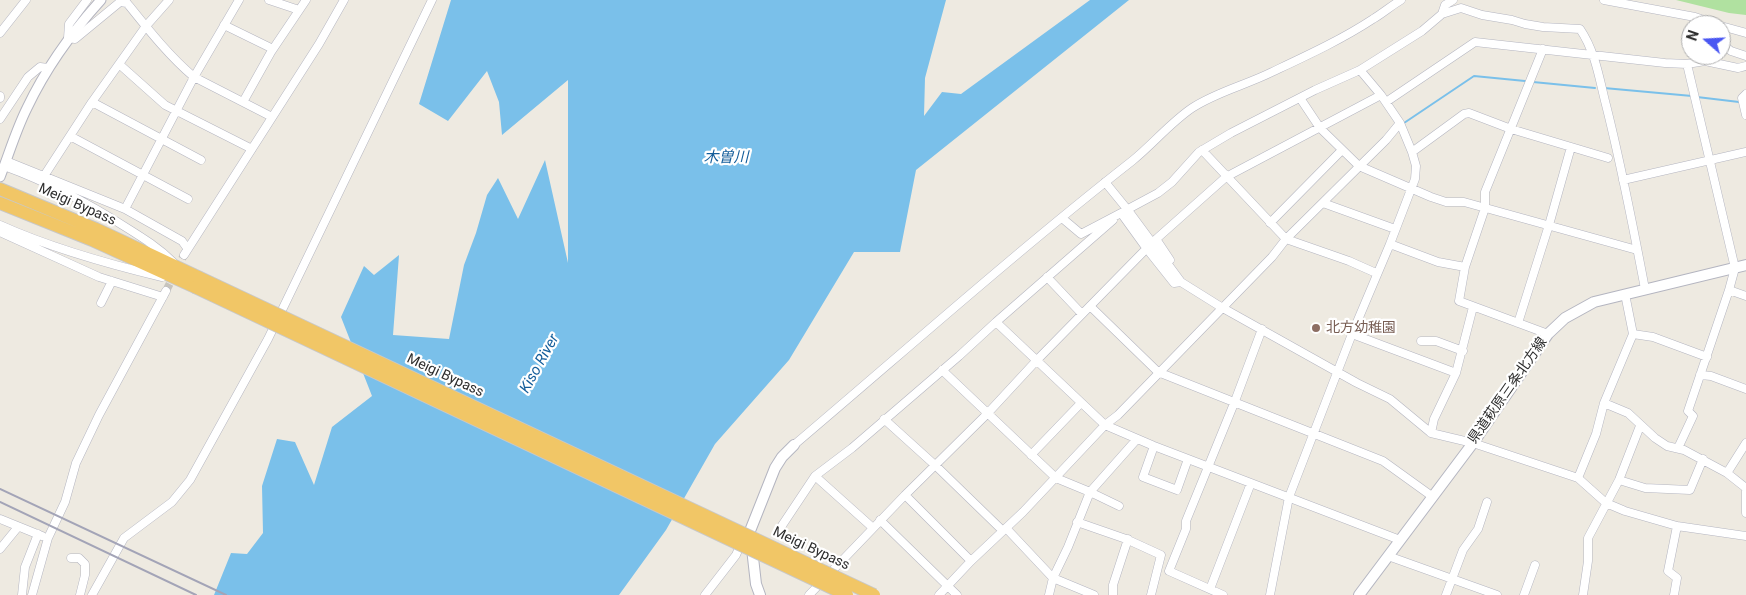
<!DOCTYPE html>
<html>
<head>
<meta charset="utf-8">
<style>
  body { margin:0 }
  #map { position:relative; width:1746px; height:595px; overflow:hidden; background:#eeeae1; font-family:Roboto,sans-serif }
  canvas { display:block }
  .north { position:absolute; left:1681px; top:15px; width:50px; height:50px; box-sizing:border-box; background:#fff; border:1px solid #ababab; border-radius:50%; rotate:289deg; font-size:14px; font-weight:700; line-height:20px; text-align:center; color:#2d2d2d }
  .north::after { content:''; display:block; margin:auto; width:18px; height:22px; background:#4a57f2; clip-path:polygon(50% 0,100% 100%,50% 72%,0 100%) }
</style>
</head>
<body>
<div id="map">
<canvas width="1746" height="595"></canvas>
<div class="north">N</div>
</div>
<script>
const ctx = document.querySelector('canvas').getContext('2d');
ctx.lineJoin = 'round';
function fillPath(path, color) {
  ctx.fillStyle = color;
  ctx.fill(path, 'evenodd');
}
function stroke(path, color, width, dash) {
  ctx.strokeStyle = color;
  ctx.lineWidth = width;
  ctx.lineCap = dash ? 'butt' : 'round';
  ctx.setLineDash(dash || []);
  ctx.stroke(path);
}
function write(font, color, halo, rows, align = 'center') {
  ctx.font = font + ' Roboto,"Noto Sans JP",sans-serif';
  ctx.lineWidth = 4.5;
  ctx.setLineDash([]);
  ctx.textBaseline = 'middle';
  ctx.strokeStyle = halo;
  ctx.fillStyle = color;
  for (const [text, x, y, turn = 0] of rows) {
    ctx.save();
    ctx.translate(x, y);
    ctx.rotate((+turn || 0) * Math.PI / 180);
    ctx.textAlign = isNaN(turn) ? turn : align;
    if (halo) ctx.strokeText(text, 0, 0);
    ctx.fillText(text, 0, 0);
    ctx.restore();
  }
}
fillPath(new Path2D(`
  M 1676,0 L 1746,0 L 1746,15 L 1729,13 Z`), '#b0e1a0');
fillPath(new Path2D(`
  M 451,0 L 946,0 L 925,78 L 924,116 L 942,92 L 961,94 L 1090,0 L 1129,0 L 916,170 L 900,252 L 854,252 L 789,360 L 715,444 L 666,530 L 619,595 L 214,595 L 231,553 L 247,554 L 263,533 L 262,486 L 277,439 L 295,442 L 314,485 L 332,427 L 372,396 L 341,317 L 364,266 L 374,275 L 399,255 L 393,335 L 449,339 L 464,265 L 476,233 L 487,195 L 498,178 L 518,219 L 545,160 L 568,263 L 568,80 L 502,135 L 499,102 L 487,71 L 448,121 L 419,104 Z`), '#7ac0ea');
stroke(new Path2D(`
  M 1533,82 L 1595,88
  M 1604,88 L 1692,96
  M 1697,97 L 1739,102
  M 1404,123 L 1474,76 L 1525,81`), '#7ac0ea', 2);
stroke(new Path2D(`
  M 166,291 L 184,255`), '#c7c4bd', 8, [8, 4]);
const minor = new Path2D(`
  M 87,0 L 69,24 L 68,38 L 75,39 L 120,2 L 127,3 C 147,28 169,56 194,77 L 272,117
  M 269,0 L 299,10
  M 1604,0 L 1695,17 L 1719,25
  M 1442,14 L 1461,8 L 1482,15 L 1512,20 L 1525,24 L 1543,27 L 1580,29 C 1595,51 1599,77 1605,101 C 1621,163 1633,226 1645,289
  M 224,25 L 273,49
  M 1721,26 L 1746,33
  M 0,33 L 26,0
  M 1721,43 L 1731,51 L 1746,56
  M 1543,49 L 1485,192 L 1485,208 L 1465,267 L 1459,301 L 1548,334
  M 119,64 L 165,105 L 252,149
  M 1360,70 L 1381,95
  M 1746,94 L 1742,98 L 1746,115
  M 0,96 L 0,98
  M 1300,98 L 1320,128 L 1359,166 L 1431,197 L 1446,202 L 1464,202 L 1637,250
  M 92,102 L 201,160
  M 243,102 L 271,52 L 306,0
  M 1386,102 L 1475,42 L 1665,63 L 1687,64 L 1705,61 L 1738,68 L 1746,66
  M 0,119 L 28,77 L 40,67 L 48,68
  M 70,136 L 188,199
  M 1202,150 L 1286,239 L 1349,261 L 1376,273
  M 1412,152 L 1464,114 L 1469,113 L 1511,129 L 1608,158
  M 6,161 L 125,209 L 182,241 L 187,248
  M 4,166 C 48,182 88,203 127,228 C 143,238 159,248 173,262
  M 44,176 L 92,102 L 146,26 L 169,0
  M 1623,180 L 1746,152
  M 1105,182 L 1127,209 L 1181,282
  M 1323,203 L 1395,229
  M 1130,208 L 1158,193 L 1172,182 L 1199,152 L 1231,133 L 1315,90 L 1360,70 L 1422,31 L 1442,14 L 1445,5 L 1453,0
  M 125,209 L 194,77 L 239,0
  M 1062,218 L 1081,234 L 1121,213 L 1147,249 L 1174,283 L 1181,282 L 1221,307 L 1357,383 L 1390,399 L 1431,433 L 1473,443 L 1578,478 L 1606,503 L 1625,511 L 1677,526 L 1746,536
  M 1270,223 L 1342,150
  M 0,225 C 51,248 108,264 162,277
  M 0,232 L 99,277 L 163,297
  M 1156,239 L 1170,260
  M 1154,241 L 1226,177 L 1381,95 L 1400,123 L 1412,152 L 1416,166 L 1415,179 L 1390,244 L 1352,334 L 1289,497 L 1270,595
  M 1390,244 L 1438,262 L 1465,267
  M 184,255 L 319,44 L 344,0
  M 1047,277 L 1082,314
  M 1729,290 L 1746,296
  M 101,303 L 112,281
  M 1090,306 L 1158,372 L 1383,461 L 1433,497
  M 996,322 L 1105,425 L 1154,446 L 1400,540
  M 1518,323 L 1549,225 L 1571,147
  M 1352,334 L 1456,373
  M 1633,334 L 1653,337 L 1707,357
  M 1421,341 L 1436,341 L 1463,351
  M 942,370 L 1056,478 L 1090,492 L 1119,506
  M 1700,375 L 1711,376 L 1746,389
  M 1604,403 L 1628,413 L 1655,438 L 1667,446 L 1684,450 L 1727,473
  M 884,419 L 936,466 L 1003,531
  M 1431,433 L 1434,419 L 1456,373 L 1473,307
  M 1746,443 L 1727,473 L 1746,488 L 1746,513
  M 794,445 C 906,350 1016,252 1132,161 C 1153,144 1170,123 1192,108 C 1216,92 1246,85 1272,72 C 1306,56 1341,40 1373,19 C 1383,13 1391,6 1401,0
  M 1154,446 L 1143,477 L 1177,490 L 1188,459
  M 1678,448 L 1693,416 L 1688,411 L 1729,290 L 1735,268 L 1687,64
  M 1031,455 L 1081,403
  M 815,476 L 873,528
  M 1578,478 L 1596,434 L 1604,403 L 1633,334 L 1625,294
  M 1619,480 L 1645,488 L 1690,490 L 1703,459
  M 905,495 L 971,561
  M 0,519 L 42,536
  M 880,520 L 957,595
  M 1077,522 L 1126,539 L 1161,555 L 1151,595
  M 1006,528 L 1053,578 L 1094,595
  M 779,530 L 815,476 L 852,448 L 959,356 L 996,322 L 1113,220
  M 0,549 L 18,527
  M 1388,556 L 1497,595
  M 71,558 L 79,558 L 85,564 L 85,575 L 80,595
  M 1210,589 L 1251,483
  M 22,595 L 25,567 L 38,534
  M 32,595 L 48,538 L 65,502 L 76,463 L 99,415 L 166,291
  M 92,595 L 124,538 L 172,502 L 190,480 L 268,339 L 432,0
  M 705,595 L 736,555 L 742,541
  M 809,595 L 905,495 L 987,414 L 1037,360 L 1149,246
  M 939,595 L 971,561 L 1023,512 L 1105,425 L 1118,415 L 1272,257 L 1286,239 L 1386,140 L 1400,123
  M 1049,595 L 1053,578 L 1068,547 L 1090,492 L 1137,439
  M 1113,595 L 1113,585 L 1128,539
  M 1223,595 L 1169,571 L 1186,529 L 1186,521 L 1235,401 L 1262,329
  M 1446,595 L 1463,550 L 1478,529 L 1487,502
  M 1524,595 L 1535,565
  M 1583,595 L 1588,561 L 1588,538 L 1619,480 L 1640,426
  M 1674,595 L 1677,578 L 1668,571 L 1677,526`);
const tertiary = new Path2D(`
  M 0,177 C 9,154 16,130 27,108 C 46,68 71,33 101,0`);
const secondary = new Path2D(`
  M 760,595 L 756,584 L 750,531 L 775,468 L 782,457 L 794,445
  M 1359,595 L 1473,443 L 1548,334 L 1565,318 L 1594,302 L 1746,265`);
const trunk = new Path2D(`
  M 0,189 L 96,229 L 198,277
  M 0,203 L 92,240 L 195,287`);
stroke(minor, '#b4b5c0', 9);
stroke(tertiary, '#b4b5c0', 11);
stroke(secondary, '#b4b5c0', 12);
stroke(trunk, '#c8c8c8', 14);
stroke(minor, '#fff', 8);
stroke(tertiary, '#fff', 9);
stroke(secondary, '#fff', 10);
stroke(trunk, '#f1c666', 12);
stroke(new Path2D(`
  M 0,489 L 226,595
  M 0,502 L 196,595`), '#a3a4b7', 2);
const trunkBridge = new Path2D(`
  M 198,277 L 874,595
  M 195,287 L 847,595`);
stroke(trunkBridge, '#c8c8c8', 14, []);
stroke(trunkBridge, '#f1c666', 12);
for (const [x, y, r, color] of [
  [1316,328,5,"#8d6e63"]
]) {
  const dot = new Path2D();
  dot.arc(x, y, r, 0, 2 * Math.PI);
  ctx.fillStyle = color;
  ctx.fill(dot);
  stroke(dot, '#fff', 2);
}
write('14px', '#2d2d2d', '#fff', [
  ["Meigi Bypass",77,205,24],
  ["Meigi Bypass",445,376,25],
  ["県道萩原三条北方線",1508,391,-55],
  ["Meigi Bypass",811,549,25]
]);
write('14px', '#785e54', '#fff', [
  ["北方幼稚園",1326,328]
], 'left');
write('italic 15px', '#145e9b', '#fff', [
  ["木曽川",726,158],
  ["Kiso River",540,364,-61]
]);
</script>
</body>
</html>
